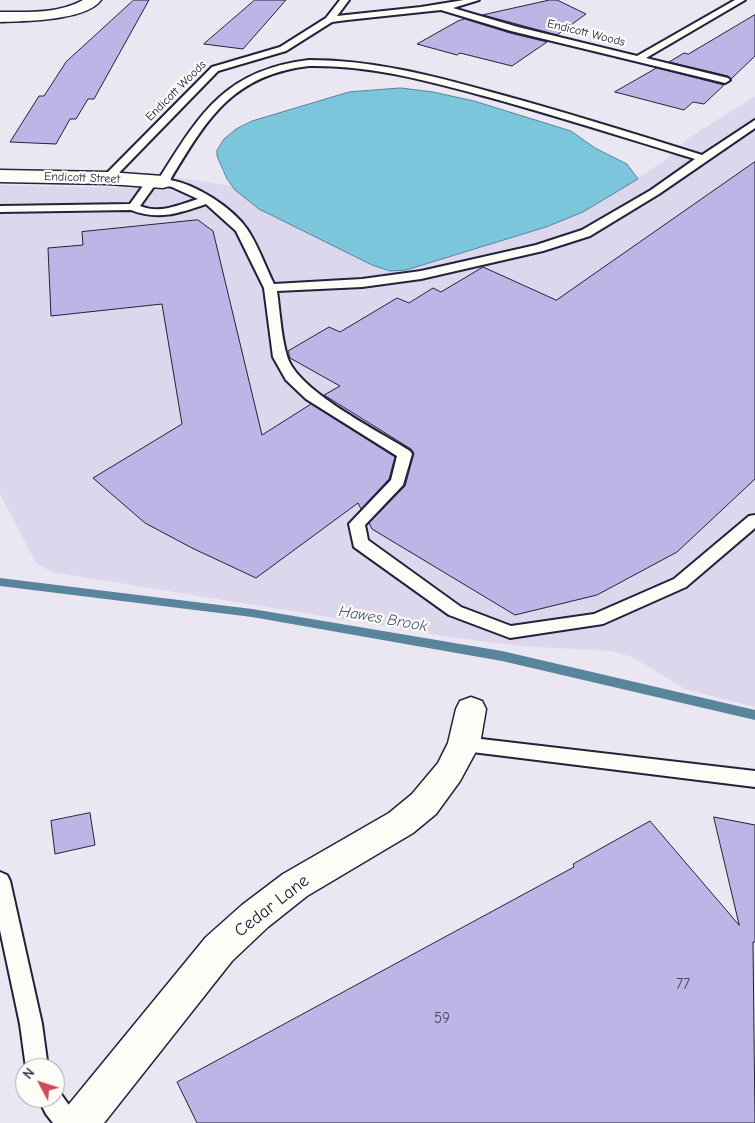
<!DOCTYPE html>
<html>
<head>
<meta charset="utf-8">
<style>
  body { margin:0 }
  #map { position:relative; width:755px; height:1123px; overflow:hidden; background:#eae6f2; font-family:"Comic Neue",sans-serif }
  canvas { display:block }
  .north { position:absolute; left:15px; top:1058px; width:50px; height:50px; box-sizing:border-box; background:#fdfcf7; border:1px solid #a5a5ac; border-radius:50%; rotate:310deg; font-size:14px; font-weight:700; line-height:20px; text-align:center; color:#22223b }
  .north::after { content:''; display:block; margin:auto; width:18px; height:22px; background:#d1495b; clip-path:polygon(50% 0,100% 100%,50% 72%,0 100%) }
</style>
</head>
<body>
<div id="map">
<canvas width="755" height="1123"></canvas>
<div class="north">N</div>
</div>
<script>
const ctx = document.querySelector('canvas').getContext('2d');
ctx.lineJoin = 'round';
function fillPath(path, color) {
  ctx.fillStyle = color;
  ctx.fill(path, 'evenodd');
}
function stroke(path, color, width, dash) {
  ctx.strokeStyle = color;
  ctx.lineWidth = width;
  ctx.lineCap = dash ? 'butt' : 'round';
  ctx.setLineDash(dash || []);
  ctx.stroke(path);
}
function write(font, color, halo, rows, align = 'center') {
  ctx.font = font + ' "Comic Neue",sans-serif';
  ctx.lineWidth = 4.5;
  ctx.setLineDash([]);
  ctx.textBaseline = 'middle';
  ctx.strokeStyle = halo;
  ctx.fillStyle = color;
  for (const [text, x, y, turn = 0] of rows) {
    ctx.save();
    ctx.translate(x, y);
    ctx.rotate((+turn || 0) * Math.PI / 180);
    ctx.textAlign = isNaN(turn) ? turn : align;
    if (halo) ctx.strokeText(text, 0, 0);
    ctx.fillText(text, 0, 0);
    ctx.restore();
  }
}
fillPath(new Path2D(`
  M 755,96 L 755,707 L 685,689 L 632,657 L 611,651 L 521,646 L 457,638 L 52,572 L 36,563 L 0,494 L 0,185 L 135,188 L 147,173 L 232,186 L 259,209 L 347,253 L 385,270 L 406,270 L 546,227 L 583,212 L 663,162 L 687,139 Z`), '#ddd7ee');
const water = new Path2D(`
  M 401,88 L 433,92 L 474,101 L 571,131 L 595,148 L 627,164 L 638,179 L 583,212 L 546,227 L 406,270 L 390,271 L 372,265 L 259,209 L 235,190 L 227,179 L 217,156 L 217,150 L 224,139 L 236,129 L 252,121 L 349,92 Z`);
fillPath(water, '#7cc6dc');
stroke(water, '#58849c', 1);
fillPath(new Path2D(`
  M 0,578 L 252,609 L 502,651 L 755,710 L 755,720 L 502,661 L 252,617 L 0,586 Z`), '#58849c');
const building = new Path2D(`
  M 134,0 L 149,0 L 94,99 L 88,99 L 76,119 L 70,119 L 56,144 L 10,142 L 39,96 L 44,96 L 66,62 Z
  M 255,0 L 286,0 L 243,49 L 204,44 Z
  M 550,0 L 557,0 L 586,14 L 557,35 L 483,15 Z
  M 755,15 L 755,56 L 731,79 L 728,76 L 669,62 L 684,53 L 688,54 Z
  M 465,19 L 510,33 L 547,42 L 512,66 L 460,53 L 457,55 L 417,44 L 458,21 Z
  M 657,68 L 724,85 L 704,104 L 693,102 L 684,110 L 615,92 Z
  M 755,162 L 755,479 L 677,552 L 597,595 L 515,615 L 372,529 L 369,523 L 405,486 L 414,453 L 411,449 L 324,395 L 340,386 L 290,358 L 288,351 L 329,327 L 340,332 L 397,298 L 409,303 L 433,288 L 441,292 L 483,267 L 556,300 Z
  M 198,220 L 213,231 L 262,435 L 311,404 L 395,457 L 389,479 L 361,509 L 358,503 L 256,578 L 192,548 L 145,523 L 93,478 L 182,424 L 162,304 L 51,316 L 48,248 L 83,245 L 82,232 Z
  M 90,813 L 95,845 L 55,854 L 51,821 Z
  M 714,817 L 755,825 L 755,942 L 753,942 L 755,1123 L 197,1123 L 177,1082 L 574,867 L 573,864 L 650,821 L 739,925 Z`);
fillPath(building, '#beb4e5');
stroke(building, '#22223b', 1);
const lane = new Path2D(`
  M 340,0 L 349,0 L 337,16 L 421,7 L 464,0 L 479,0 L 453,8 L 518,27 L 637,56 L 735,0 L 745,0 L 646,58 L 728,78 L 730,80 L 725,83 L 511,31 L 441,10 L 347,20 L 332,22 L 286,51 L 218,71 L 112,180 L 104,180 L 102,178 L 104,176 L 212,67 L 280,47 L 326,18 Z
  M 309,60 C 372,60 431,75 491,92 C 562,111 632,133 702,155 L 755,120 L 755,128 L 659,194 L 590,236 L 543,251 L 421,279 L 362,287 L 277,291 C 280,312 281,336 287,356 C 297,391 379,431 410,451 L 412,454 L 403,485 L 365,525 L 368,540 L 461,607 L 511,626 L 594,614 L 674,579 L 749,516 L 755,515 L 755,528 L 686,587 L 603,624 L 510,638 L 449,615 L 354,547 L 349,524 L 391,480 L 397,456 L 306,399 L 286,380 L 273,357 L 264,288 L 236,231 L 206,204 C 180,213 158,221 131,210 L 0,212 L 0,206 L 130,204 L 148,179 L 152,178 L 158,181 L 140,206 C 161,214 178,205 198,199 L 172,187 L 159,184 L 157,182 C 199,115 224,70 309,60 ZM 309,66 C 371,65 428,81 488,97 C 557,116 626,138 695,159 L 651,190 L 582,230 L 536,245 L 421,271 L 362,279 L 274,284 C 265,266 258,245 247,229 C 232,207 195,184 170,180 C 207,119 232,75 309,66 Z
  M 464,737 L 755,771 L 755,787 L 464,751 L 457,749 L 455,744 L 457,739 Z
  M 0,872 L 7,875 L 10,881 L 42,1024 L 48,1068 L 26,1068 L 20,1024 L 0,930 Z
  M 55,1088 L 58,1090 L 76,1115 L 80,1123 L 53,1123 L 46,1114 L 38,1098 L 55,1098 Z`);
const street = new Path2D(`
  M 83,0 L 101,0 C 86,21 24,21 0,22 L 0,12 C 27,12 58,14 83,0 Z
  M 0,170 L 108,172 L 163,176 L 170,178 L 172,182 L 170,186 L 163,188 L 108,184 L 0,182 Z
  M 471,697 L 482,701 L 486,709 L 480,744 L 460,781 L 436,814 L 413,833 L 307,896 L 268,927 L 232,961 L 104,1123 L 59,1123 L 65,1109 L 206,937 L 242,905 L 283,874 L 389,813 L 412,794 L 438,763 L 448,743 L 456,709 L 460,701 Z`);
stroke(lane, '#22223b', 4);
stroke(street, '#22223b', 3);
fillPath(lane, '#fdfcf7');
fillPath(street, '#fdfcf7');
write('12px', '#22223b', '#fdfcf7', [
  ["Endicott Woods",586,33,14],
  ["Endicott Woods",176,91,-45],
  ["Endicott Street",82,178,2]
]);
write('15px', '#494666', null, [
  ["77",683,985],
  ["59",442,1019]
]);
write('italic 16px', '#425b73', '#fdfcf7', [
  ["Hawes Brook",383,619,10]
]);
write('18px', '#22223b', '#fdfcf7', [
  ["Cedar Lane",272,906,-38]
]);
</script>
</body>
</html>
